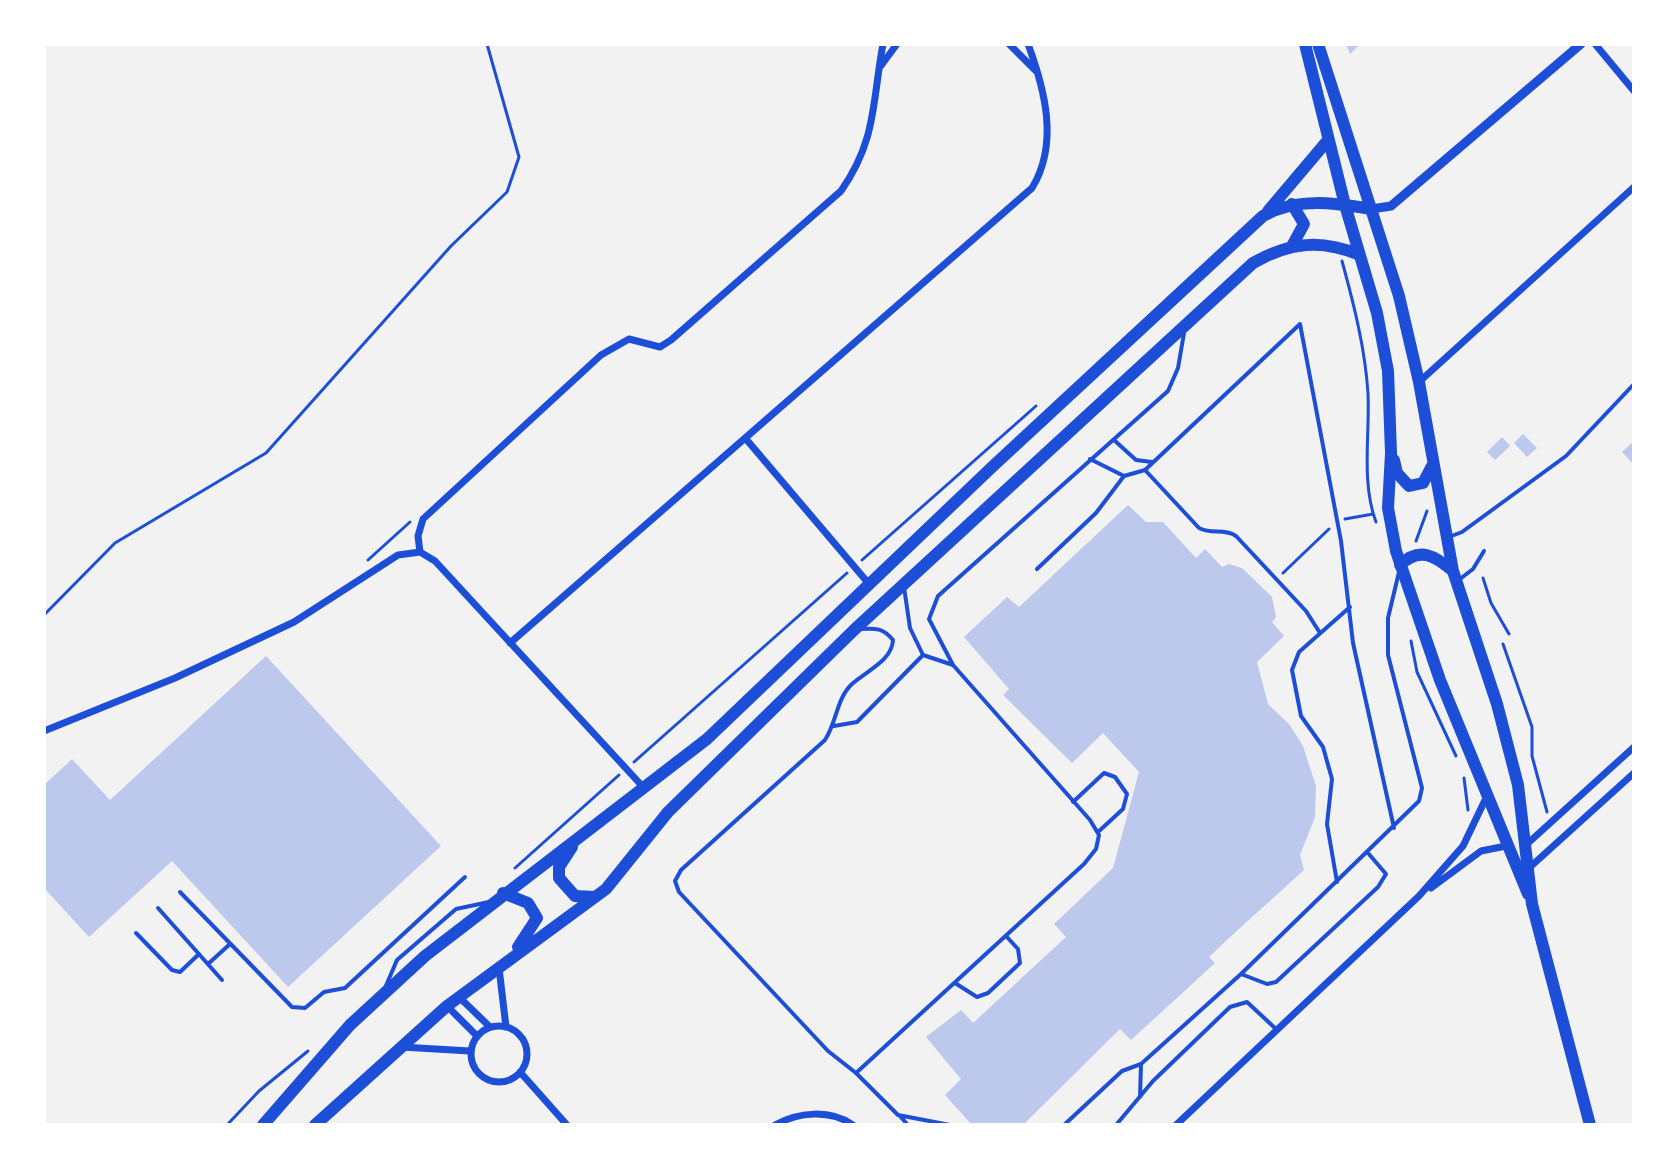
<!DOCTYPE html>
<html>
<head>
<meta charset="utf-8">
<style>
  body { margin:0 }
  #map { position:relative; width:1678px; height:1169px; overflow:hidden; background:#f2f2f2; font-family:"PT Sans Narrow",sans-serif }
  canvas { display:block }
  .frame { position:absolute; inset:0; border:46px solid #fff; pointer-events:none }
</style>
</head>
<body>
<div id="map">
<canvas width="1678" height="1169"></canvas>
<div class="frame"></div>
</div>
<script>
const ctx = document.querySelector('canvas').getContext('2d');
ctx.lineJoin = 'round';
function fillPath(path, color) {
  ctx.fillStyle = color;
  ctx.fill(path, 'evenodd');
}
function stroke(path, color, width, dash) {
  ctx.strokeStyle = color;
  ctx.lineWidth = width;
  ctx.lineCap = dash ? 'butt' : 'round';
  ctx.setLineDash(dash || []);
  ctx.stroke(path);
}
fillPath(new Path2D(`
  M 1346,44 L 1360,44 L 1350,54 Z
  M 1523,434 L 1537,448 L 1527,457 L 1514,443 Z
  M 1502,437 L 1510,446 L 1495,460 L 1487,452 Z
  M 1634,441 L 1634,465 L 1622,452 Z
  M 1128,505 L 1146,522 L 1163,522 L 1196,558 L 1205,549 L 1222,567 L 1229,564 L 1242,568 L 1272,597 L 1276,617 L 1272,622 L 1284,636 L 1257,662 L 1268,704 L 1289,724 L 1303,746 L 1316,786 L 1315,817 L 1300,855 L 1304,870 L 1229,938 L 1209,957 L 1215,963 L 1131,1040 L 1120,1029 L 1023,1125 L 972,1125 L 945,1095 L 961,1079 L 926,1037 L 961,1010 L 973,1023 L 1066,937 L 1054,924 L 1113,868 L 1139,772 L 1103,733 L 1072,763 L 1003,695 L 1009,689 L 964,637 L 1007,597 L 1019,607 Z
  M 266,656 L 441,846 L 288,987 L 172,861 L 89,937 L 44,888 L 44,785 L 72,759 L 110,800 Z`), '#bdc9ec');
stroke(new Path2D(`
  M 1342,261 C 1354,305 1365,348 1368,393 C 1370,435 1361,482 1376,522
  M 1345,519 L 1373,514
  M 1416,541 L 1427,511
  M 368,560 L 410,522
  M 862,560 L 1036,406
  M 1283,573 L 1329,529
  M 1483,578 L 1491,603 L 1509,634
  M 44,615 L 115,543 L 266,453 L 451,246 L 507,192 L 519,157 L 487,44
  M 1411,641 L 1417,672 L 1456,756
  M 1503,644 L 1532,727 L 1532,756 L 1547,812
  M 634,762 L 847,573
  M 1464,778 L 1468,810
  M 515,868 L 619,775
  M 227,1125 L 259,1091 L 308,1051`), '#1d4ed8', 3);
stroke(new Path2D(`
  M 1300,324 L 1341,541 L 1353,643 L 1394,828
  M 1114,440 L 1136,460 L 1152,462
  M 1090,459 L 1124,476 L 1145,470 L 1300,324
  M 1145,470 L 1199,528 C 1212,535 1224,528 1236,536 L 1306,611 L 1320,633
  M 1449,537 L 1462,532 L 1566,456 L 1634,384
  M 1037,569 L 1096,513 L 1124,476
  M 1460,579 L 1473,569 L 1484,551
  M 904,587 L 910,628 L 923,655 L 953,665 L 1090,820 L 1099,835 L 1096,849 L 1084,864 L 856,1073 L 898,1115 L 950,1125
  M 953,665 L 929,619 L 938,596 L 1168,391 L 1178,368 L 1184,333
  M 834,726 L 857,722 L 923,655
  M 1073,802 L 1104,773 L 1115,777 L 1127,794 L 1123,809 L 1098,832
  M 1337,882 L 1327,824 L 1332,779 L 1323,747 L 1301,716 L 1292,670 L 1299,652 L 1350,607
  M 180,892 L 292,1007 L 305,1008 L 324,992 L 345,988 L 465,877
  M 158,908 L 222,980
  M 136,933 L 172,970 L 180,972 L 199,954
  M 208,964 L 230,944
  M 1241,974 L 1267,984 L 1276,982 L 1378,887 L 1386,874 L 1368,853
  M 955,983 L 977,997 L 988,993 L 1020,963 L 1018,949 L 1006,936
  M 385,988 L 397,960 L 456,909 L 489,902
  M 856,1073 L 828,1051 L 679,892 L 675,881 L 681,870 L 825,740 C 837,722 836,699 852,684 C 866,671 892,661 893,640 C 883,628 876,628 861,629
  M 1140,1097 L 1141,1064
  M 899,1115 L 908,1125
  M 1064,1125 L 1122,1071 L 1141,1064 L 1241,974 L 1419,801 L 1422,788 L 1388,655 L 1388,618 L 1399,572
  M 1116,1125 L 1153,1081 L 1230,1007 L 1247,1002 L 1276,1029`), '#1d4ed8', 4);
stroke(new Path2D(`
  M 1009,44 L 1036,71
  M 1595,44 L 1634,91
  M 880,67 L 897,44
  M 1419,382 L 1634,187
  M 746,439 L 869,584
  M 420,552 L 418,536 L 423,519 L 601,355 L 629,339 L 660,347 L 671,340 L 841,191 C 877,139 872,103 883,44
  M 510,643 L 1032,188 C 1059,144 1045,90 1028,44
  M 44,731 L 175,678 L 294,622 L 398,555 L 420,552 L 435,561 L 644,788
  M 1527,844 L 1634,747
  M 1529,868 L 1634,773
  M 1431,888 L 1481,851 L 1506,846
  M 499,968 L 506,1027
  M 459,997 L 490,1027
  M 447,1006 L 477,1036
  M471 1054a28 28 0 1 1 56 0a28 28 0 1 1-56 0Z
  M 401,1047 L 470,1051
  M 520,1072 L 567,1125
  M 775,1125 C 798,1112 830,1109 853,1125
  M 1176,1125 L 1419,896 L 1463,846 L 1486,798`), '#1d4ed8', 7);
stroke(new Path2D(`
  M 1371,209 L 1391,206 L 1581,44`), '#1d4ed8', 9);
stroke(new Path2D(`
  M 1305,44 L 1345,205 L 1377,313 L 1388,371 L 1391,453 L 1388,508 L 1396,551 L 1440,680 L 1528,894
  M 1318,44 L 1399,296 L 1419,382 L 1453,571 L 1497,704 L 1518,785 L 1532,904 L 1590,1125
  M 1268,211 L 1328,140
  M 1292,246 L 1304,224 L 1292,204
  M 1394,460 L 1397,473 L 1409,486 L 1423,483 L 1432,466
  M 1400,565 C 1420,546 1435,556 1453,571
  M 572,847 L 559,867 L 559,878 L 575,896 L 595,897
  M 503,893 L 528,903 L 537,918 L 518,947
  M 263,1125 L 350,1025 L 425,956 L 707,739 L 991,468 L 1263,216 C 1297,197 1334,203 1371,209
  M 315,1125 L 447,1006 L 606,889 L 668,812 L 854,630 L 1253,263 C 1290,242 1321,239 1360,255`), '#1d4ed8', 12);
</script>
</body>
</html>
